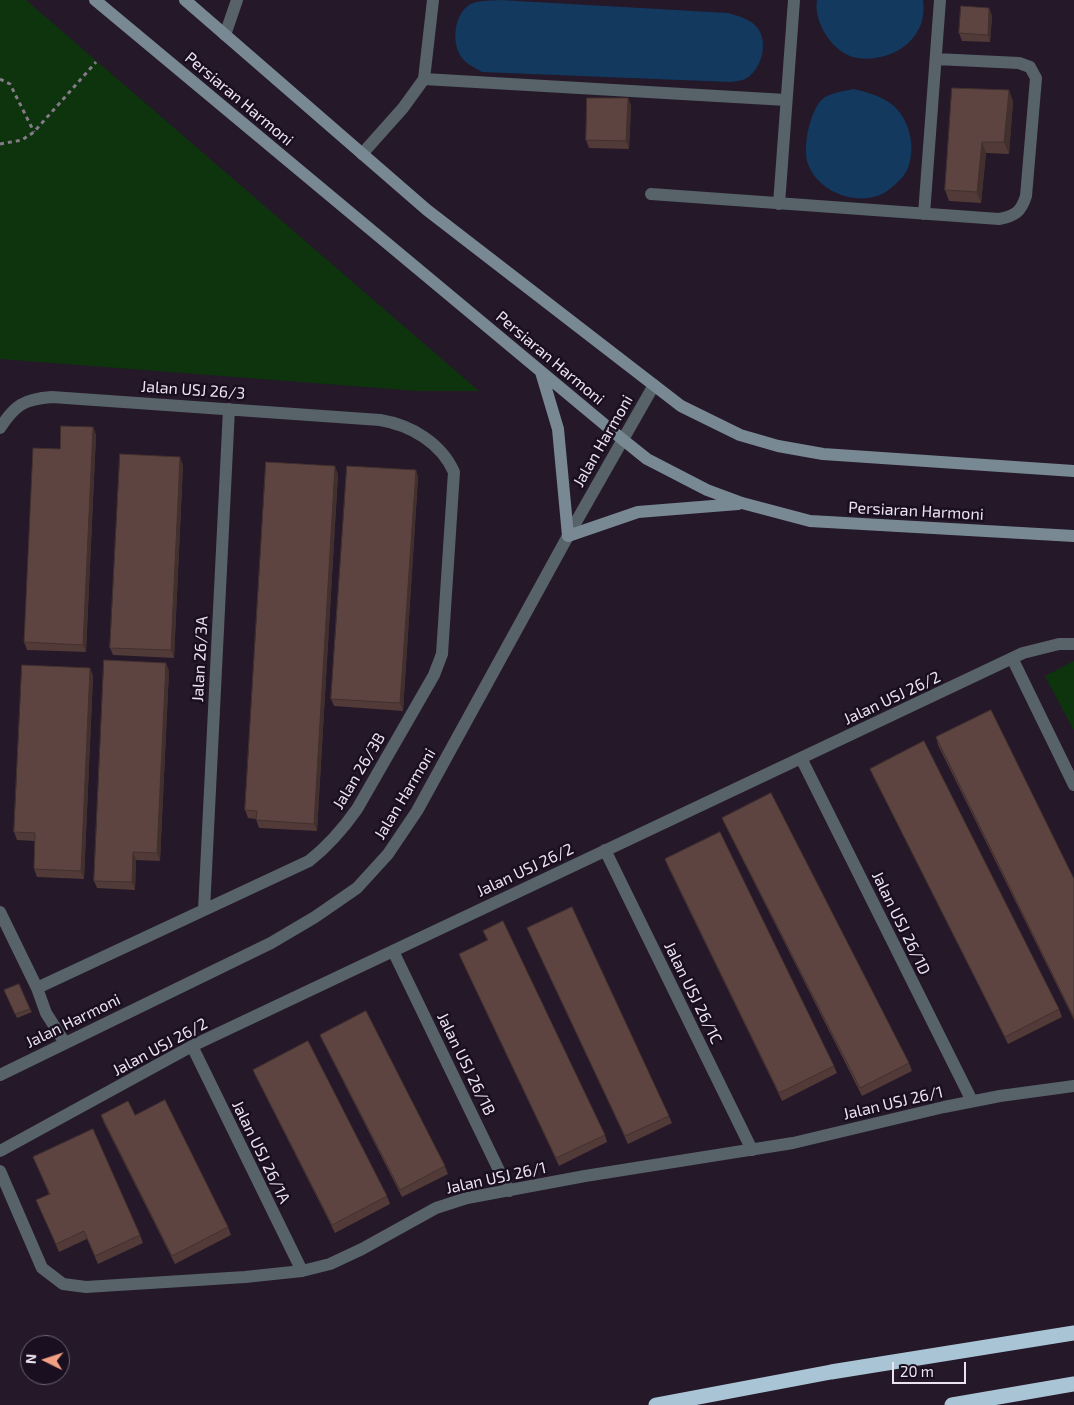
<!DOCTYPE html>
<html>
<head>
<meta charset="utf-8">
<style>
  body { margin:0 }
  #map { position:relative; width:1074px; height:1405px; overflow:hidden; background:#241829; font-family:"Exo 2",sans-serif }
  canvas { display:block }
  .north { position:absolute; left:20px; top:1335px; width:50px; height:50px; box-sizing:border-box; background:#1a0f20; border:1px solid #6e6473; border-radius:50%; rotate:274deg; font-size:14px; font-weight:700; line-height:20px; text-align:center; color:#ebe3ef }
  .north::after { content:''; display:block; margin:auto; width:18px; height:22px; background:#f39f83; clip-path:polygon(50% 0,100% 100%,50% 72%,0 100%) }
  .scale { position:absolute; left:892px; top:1362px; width:74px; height:22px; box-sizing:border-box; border:2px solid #ebe3ef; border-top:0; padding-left:6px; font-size:15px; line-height:18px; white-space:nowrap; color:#ebe3ef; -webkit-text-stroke:4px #1a0f20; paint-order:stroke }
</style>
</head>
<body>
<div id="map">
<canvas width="1074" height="1405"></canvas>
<div class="north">N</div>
<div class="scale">20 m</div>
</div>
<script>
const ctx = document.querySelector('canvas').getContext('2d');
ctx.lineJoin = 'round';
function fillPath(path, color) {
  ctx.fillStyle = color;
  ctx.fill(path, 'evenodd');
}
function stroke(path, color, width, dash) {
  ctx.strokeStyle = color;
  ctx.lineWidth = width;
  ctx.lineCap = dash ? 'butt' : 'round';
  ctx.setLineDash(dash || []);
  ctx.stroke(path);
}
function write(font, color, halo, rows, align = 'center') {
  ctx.font = font + ' "Exo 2",sans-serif';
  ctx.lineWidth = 5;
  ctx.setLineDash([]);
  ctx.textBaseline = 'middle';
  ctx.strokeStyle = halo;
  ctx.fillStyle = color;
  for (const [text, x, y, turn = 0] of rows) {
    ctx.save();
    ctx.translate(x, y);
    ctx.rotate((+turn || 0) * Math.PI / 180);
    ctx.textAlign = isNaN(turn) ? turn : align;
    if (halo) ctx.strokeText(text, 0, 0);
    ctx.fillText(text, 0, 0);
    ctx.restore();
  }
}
fillPath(new Path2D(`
  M 0,0 L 26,0 L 479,391 L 418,391 L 0,359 Z
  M 1074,661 L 1074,731 L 1045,676 Z`), '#0d340d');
fillPath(new Path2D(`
  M 500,0 L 728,13 C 739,16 753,20 759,30 C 768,45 761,71 745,79 C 741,81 735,81 730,82 L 482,72 C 474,67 465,64 460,55 C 451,40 455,10 473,3 C 481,0 492,1 500,0 Z
  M 817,0 L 923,0 C 929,39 892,63 857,58 C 833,54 813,22 817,0 Z
  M 854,89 C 866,92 877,95 887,101 C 908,113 917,145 908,168 C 905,176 897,183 891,188 C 866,210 819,195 808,164 C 802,148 810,107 825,97 C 835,92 844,91 854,89 Z`), '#13395e');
stroke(new Path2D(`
  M 0,79 L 10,84 L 34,132
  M 0,144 L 22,140 L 34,132 L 96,62`), '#857b89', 3, [4, 4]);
stroke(new Path2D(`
  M 225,35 L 237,0
  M 424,79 L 786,100
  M 362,154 L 403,108 L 424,79 L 433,0
  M 651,194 L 999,219 C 1015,216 1021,212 1026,196 L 1036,78 L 1030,67 L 1019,63 L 936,59
  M 779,204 L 794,0
  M 924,214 L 940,0`), '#576269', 12);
stroke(new Path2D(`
  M 0,428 C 15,405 24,399 52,397 L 380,420 C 411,425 441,443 454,472 L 442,654 L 434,675 L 357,809 C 343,829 328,846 309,861 L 37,988
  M 1012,658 L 1074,785
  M 801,758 L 972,1101
  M 605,850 L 752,1150
  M 204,910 L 229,409
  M 0,912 L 37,988 L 46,1013 L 65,1043
  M 393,951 L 509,1191
  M 192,1046 L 302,1271
  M 0,1151 L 192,1046 L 1023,653 L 1059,644 L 1074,644
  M 0,1171 L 42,1268 L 63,1284 L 86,1287 L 245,1277 L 302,1271 L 330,1264 L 362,1249 L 436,1208 L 467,1198 L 585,1176 L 793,1143 L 944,1107 L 1000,1096 L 1074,1086`), '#576269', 12);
stroke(new Path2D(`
  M 0,1075 L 271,943 L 315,917 L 357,888 L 388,854 L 417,811 L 568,536 L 654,385`), '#576269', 12);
stroke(new Path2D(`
  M 95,0 L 622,439 L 647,459 L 707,490 L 742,503 L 810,521 L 1074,536
  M 185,0 L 427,210 L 681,406 L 740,435 L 778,446 L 823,454 L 1074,471
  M 541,372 L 558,429 L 568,536 L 638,512 L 738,504`), '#788994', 12);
stroke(new Path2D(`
  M 656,1405 L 831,1372 L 1074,1333
  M 952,1405 L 1074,1384`), '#a9c4d4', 15);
fillPath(new Path2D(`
  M 989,8 L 992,16 L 990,42 L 962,41 L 959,33 Z
  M 1009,90 L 1013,102 L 1009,154 L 986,153 L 981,203 L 949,201 L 945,190 Z
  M 628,98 L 631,106 L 629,149 L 589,148 L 586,140 Z
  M 93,427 L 96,435 L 86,652 L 27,650 L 24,642 L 60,449 Z
  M 183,465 L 174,658 L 113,655 L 110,648 Z
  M 416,470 L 418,478 L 403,711 L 334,706 L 331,699 Z
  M 338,474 L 317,831 L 259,828 L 256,819 L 248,818 L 245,810 Z
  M 90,668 L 93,676 L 84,879 L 37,877 L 34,869 L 35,841 L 17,840 L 14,832 Z
  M 169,670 L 160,861 L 136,860 L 135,890 L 97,888 L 94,881 Z
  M 936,737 L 1074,879 L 1074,1020 L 938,745 Z
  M 870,769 L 1059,1009 L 1062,1017 L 1008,1044 L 873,776 Z
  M 722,818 L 909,1063 L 912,1071 L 862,1096 L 725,825 Z
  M 665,859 L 834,1066 L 837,1073 L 782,1101 L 668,867 Z
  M 527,928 L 669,1116 L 672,1123 L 628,1144 L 530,935 Z
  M 483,931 L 605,1135 L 607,1142 L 559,1166 L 462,961 L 459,954 L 487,940 Z
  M 4,990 L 30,1009 L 32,1012 L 17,1018 Z
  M 320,1035 L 445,1166 L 448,1174 L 402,1197 L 323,1042 Z
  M 253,1070 L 387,1196 L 390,1204 L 335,1233 L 256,1077 Z
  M 101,1115 L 228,1227 L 231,1235 L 175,1264 L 104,1123 Z
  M 33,1157 L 140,1235 L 143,1243 L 98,1264 L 87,1239 L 59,1252 L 36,1200 L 49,1194 Z`), '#513a38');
fillPath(new Path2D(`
  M 989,8 L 992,16 L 990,42 L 988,35 Z
  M 1009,90 L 1013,102 L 1009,154 L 1004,142 Z
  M 628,98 L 631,106 L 629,149 L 626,141 Z
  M 982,142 L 986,153 L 981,203 L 977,192 Z
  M 93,427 L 96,435 L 86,652 L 83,645 Z
  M 180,457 L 183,465 L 174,658 L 171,650 Z
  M 335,466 L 338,474 L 317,831 L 314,824 Z
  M 416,470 L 418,478 L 403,711 L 400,703 Z
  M 166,663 L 169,670 L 160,861 L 157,853 Z
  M 90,668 L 93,676 L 84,879 L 81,871 Z
  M 133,852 L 136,860 L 135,890 L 132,882 Z`), '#42302e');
const building = new Path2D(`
  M 961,6 L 989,8 L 988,35 L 959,33 Z
  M 952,88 L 1009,90 L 1004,142 L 982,142 L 977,192 L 945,190 Z
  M 587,98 L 628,98 L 626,141 L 586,140 Z
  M 61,426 L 93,427 L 83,645 L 24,642 L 33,448 L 60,449 Z
  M 120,454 L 180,457 L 171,650 L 110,648 Z
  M 266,462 L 335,466 L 314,824 L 256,820 L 257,811 L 245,810 Z
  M 347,466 L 416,470 L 400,703 L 331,699 Z
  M 104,660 L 166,663 L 157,853 L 133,852 L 132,882 L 94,881 Z
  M 22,665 L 90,668 L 81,871 L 34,869 L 35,833 L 14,832 Z
  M 991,710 L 1074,879 L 1074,1018 L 936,737 Z
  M 924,741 L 1059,1009 L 1005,1037 L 870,769 Z
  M 771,793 L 909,1063 L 860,1088 L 722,818 Z
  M 720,832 L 834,1066 L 779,1093 L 665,859 Z
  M 572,907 L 669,1116 L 625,1136 L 527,928 Z
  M 503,921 L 605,1135 L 556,1158 L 459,954 L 488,940 L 483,931 Z
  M 19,984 L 30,1009 L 15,1014 L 4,990 Z
  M 366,1011 L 445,1166 L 400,1190 L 320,1035 Z
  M 308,1041 L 387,1196 L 332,1225 L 253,1070 Z
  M 165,1100 L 228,1227 L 172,1256 L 101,1115 L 128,1101 L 135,1115 Z
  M 93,1129 L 140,1235 L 95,1256 L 84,1231 L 56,1244 L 36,1200 L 50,1194 L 33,1157 Z`);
fillPath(building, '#5e4441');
stroke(building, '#42302e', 1);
write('16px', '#ebe3ef', '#1a0f20', [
  ["Persiaran Harmoni",239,99,40],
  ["Persiaran Harmoni",550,358,40],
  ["Jalan USJ 26/3",193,390,4],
  ["Jalan Harmoni",603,441,-60],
  ["Persiaran Harmoni",916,511,3],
  ["Jalan 26/3A",200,659,-87],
  ["Jalan USJ 26/2",892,698,-25],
  ["Jalan 26/3B",359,771,-59],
  ["Jalan Harmoni",405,794,-59],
  ["Jalan USJ 26/2",525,870,-25],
  ["Jalan USJ 26/1D",901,923,64],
  ["Jalan USJ 26/1C",693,993,64],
  ["Jalan Harmoni",73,1021,-26],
  ["Jalan USJ 26/2",160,1047,-28],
  ["Jalan USJ 26/1B",466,1064,64],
  ["Jalan USJ 26/1",893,1103,-13],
  ["Jalan USJ 26/1A",261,1152,64],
  ["Jalan USJ 26/1",496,1178,-12]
]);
</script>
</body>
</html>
